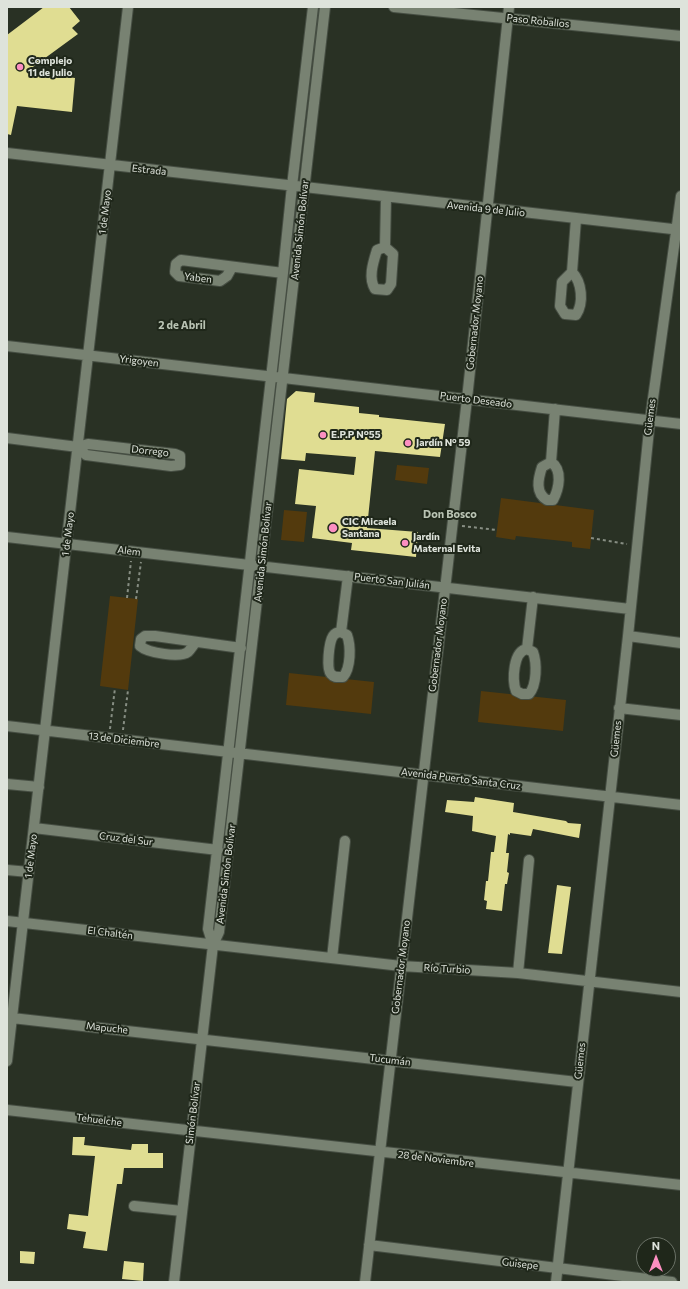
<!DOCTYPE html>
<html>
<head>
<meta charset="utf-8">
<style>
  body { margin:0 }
  #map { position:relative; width:688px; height:1289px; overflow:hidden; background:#293124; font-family:Commissioner,sans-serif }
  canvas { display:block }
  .frame { position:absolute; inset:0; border:8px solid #dee3db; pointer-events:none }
  .north { position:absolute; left:636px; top:1237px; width:40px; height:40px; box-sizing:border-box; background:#1f271a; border:1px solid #6b7267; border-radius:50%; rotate:0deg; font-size:11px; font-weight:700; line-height:16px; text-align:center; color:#dee3db }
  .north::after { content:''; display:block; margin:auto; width:14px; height:18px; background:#fc8fc1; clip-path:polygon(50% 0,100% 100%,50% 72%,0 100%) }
</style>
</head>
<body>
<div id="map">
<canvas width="688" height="1289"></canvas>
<div class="frame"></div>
<div class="north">N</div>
</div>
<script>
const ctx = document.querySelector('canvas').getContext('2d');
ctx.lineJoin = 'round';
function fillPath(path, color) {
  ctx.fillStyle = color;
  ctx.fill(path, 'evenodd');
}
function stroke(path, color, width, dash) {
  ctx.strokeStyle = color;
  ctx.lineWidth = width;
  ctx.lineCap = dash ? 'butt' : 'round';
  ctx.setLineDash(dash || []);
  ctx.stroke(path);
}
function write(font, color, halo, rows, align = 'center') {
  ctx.font = font + ' Commissioner,sans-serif';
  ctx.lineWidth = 4;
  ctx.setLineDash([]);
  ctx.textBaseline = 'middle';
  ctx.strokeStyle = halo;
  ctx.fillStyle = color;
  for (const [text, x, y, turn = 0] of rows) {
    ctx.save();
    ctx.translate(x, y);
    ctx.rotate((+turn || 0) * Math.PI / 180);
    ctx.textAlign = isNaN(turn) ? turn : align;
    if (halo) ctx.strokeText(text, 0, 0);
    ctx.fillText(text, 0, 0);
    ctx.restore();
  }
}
fillPath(new Path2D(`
  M 397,465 L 429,468 L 427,484 L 395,480 Z
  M 501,498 L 594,510 L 590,549 L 572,547 L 572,542 L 516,536 L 515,540 L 496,537 Z
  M 284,510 L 307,512 L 304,542 L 281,540 Z
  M 110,596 L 138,599 L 128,690 L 100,686 Z
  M 289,673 L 374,682 L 371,714 L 286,705 Z
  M 481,691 L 566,700 L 563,731 L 478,722 Z`), '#533a0d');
fillPath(new Path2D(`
  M 44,7 L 69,7 L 80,21 L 72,28 L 78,34 L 26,72 L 75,78 L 72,112 L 17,106 L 11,135 L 7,134 L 7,35 Z
  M 296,391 L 315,393 L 314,402 L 359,407 L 359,413 L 379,415 L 379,417 L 445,424 L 440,457 L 375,451 L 367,528 L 418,532 L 416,557 L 351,550 L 352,543 L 312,538 L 316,506 L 295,504 L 299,469 L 354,475 L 356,457 L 306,453 L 305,461 L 281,459 L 287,399 Z
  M 475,797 L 514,803 L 513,812 L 566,821 L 568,823 L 581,824 L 579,838 L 533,829 L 531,836 L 510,833 L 510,835 L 508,834 L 506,853 L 509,853 L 507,872 L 509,873 L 507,884 L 505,884 L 502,911 L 486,909 L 487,901 L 484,900 L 486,881 L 488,881 L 491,852 L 494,852 L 496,836 L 472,831 L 473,816 L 445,812 L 447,800 L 474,802 Z
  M 557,885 L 571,887 L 562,954 L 548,953 Z
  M 73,1137 L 85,1137 L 84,1145 L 131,1150 L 132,1144 L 148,1144 L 148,1153 L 163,1153 L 163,1168 L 124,1168 L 122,1184 L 117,1184 L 107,1251 L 83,1248 L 86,1232 L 67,1229 L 69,1214 L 88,1216 L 95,1156 L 72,1155 Z
  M 20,1251 L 35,1252 L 34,1264 L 20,1263 Z
  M 124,1261 L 144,1263 L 143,1281 L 122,1279 Z`), '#e0dd92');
const minor = new Path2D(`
  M 394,7 L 681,36
  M 7,153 L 681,230
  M 385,247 L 393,254 L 391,284 L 387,290 L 375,289 C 368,278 373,263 377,250 L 385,247 L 386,197
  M 232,267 L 227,276 L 220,281 L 179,276 L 175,272 L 176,264 L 181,260 L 283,273
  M 572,272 C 582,282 584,303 576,315 L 565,314 L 560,306 L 562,282 L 572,272 L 576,219
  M 7,346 L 681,424
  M 7,438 L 78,447 L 88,444 L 175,454 L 180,456 L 180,465 L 171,466 L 86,455 L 78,447
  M 551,462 C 563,470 559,489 553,500 L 547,500 C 535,493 538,479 542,467 L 551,462 L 555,409
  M 7,537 L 630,609
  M 341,632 L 347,635 C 351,646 351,668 343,677 C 338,677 334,678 331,674 C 326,669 329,642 333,636 C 335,633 337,632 341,632 L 348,576
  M 628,636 L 681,643
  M 196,642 C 193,645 191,649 188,652 C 180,658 148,653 140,646 L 141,639 L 145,636 L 155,636 L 241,648
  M 527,649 L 533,652 C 537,663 537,685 529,694 L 522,694 L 516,691 C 512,680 513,651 527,649 L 533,597
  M 619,708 L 681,715
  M 7,726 L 681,805
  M 7,784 L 39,787
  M 34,828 L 218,850
  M 7,870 L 29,872
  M 7,921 L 401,966 L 518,973 L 681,992
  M 213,945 L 208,929 L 283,273 L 292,186 L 313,7
  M 332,958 L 345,841
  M 518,973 L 529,860
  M 12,1018 L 577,1082
  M 7,1061 L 128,7
  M 7,1110 L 681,1185
  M 134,1206 L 182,1211
  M 369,1245 L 672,1282
  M 174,1282 L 213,945 L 219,932 L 325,7
  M 365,1282 L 467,399 L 509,7
  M 556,1282 L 628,636 L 650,420 L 681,196`);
stroke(minor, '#464e43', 12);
stroke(new Path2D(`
  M 462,526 L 497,530
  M 591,538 L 627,544
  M 127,598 L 131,561
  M 136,599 L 141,562
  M 110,729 L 115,688
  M 123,730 L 128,690`), '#878e83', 2, [3, 3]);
stroke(minor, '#788272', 10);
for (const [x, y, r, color] of [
  [20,67,4,"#fc8fc1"],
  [323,435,4,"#fc8fc1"],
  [408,443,4,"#fc8fc1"],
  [333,528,5,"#fc8fc1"],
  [405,543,4,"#fc8fc1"]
]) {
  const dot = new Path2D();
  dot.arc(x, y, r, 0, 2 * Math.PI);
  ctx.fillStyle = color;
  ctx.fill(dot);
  stroke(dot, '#1f271a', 1.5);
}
write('10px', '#dee3db', '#1f271a', [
  ["Paso Roballos",538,21,6],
  ["Estrada",149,170,6],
  ["Avenida 9 de Julio",486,209,6],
  ["1 de Mayo",105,212,-83],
  ["Avenida Simón Bolívar",300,230,-84],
  ["Yaben",198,278,7],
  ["Gobernador Moyano",475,323,-84],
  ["Yrigoyen",139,361,7],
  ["Puerto Deseado",476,400,7],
  ["Güemes",650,417,-83],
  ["Dorrego",150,451,6],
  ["1 de Mayo",68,534,-83],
  ["Alem",129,551,7],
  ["Avenida Simón Bolívar",263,552,-84],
  ["Puerto San Julián",392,581,7],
  ["Gobernador Moyano",438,645,-83],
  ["Güemes",616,739,-84],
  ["13 de Diciembre",124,740,7],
  ["Avenida Puerto Santa Cruz",461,779,7],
  ["Cruz del Sur",126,839,7],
  ["1 de Mayo",31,856,-83],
  ["Avenida Simón Bolívar",226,874,-83],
  ["El Chaltén",110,933,7],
  ["Gobernador Moyano",401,967,-83],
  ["Río Turbio",447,969,3],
  ["Mapuche",107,1028,6],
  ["Tucumán",390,1060,7],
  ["Güemes",580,1061,-84],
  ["Simón Bolívar",193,1113,-83],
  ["Tehuelche",99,1120,7],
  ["28 de Noviembre",436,1159,7],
  ["Guisepe",520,1264,7]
]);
write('bold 10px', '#dee3db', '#1f271a', [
  ["Complejo",28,61],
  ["11 de Julio",28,73],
  ["E.P.P N°55",331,435],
  ["Jardín Nº 59",416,443],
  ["CIC Micaela",342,522],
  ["Santana",342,534],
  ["Jardín",413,537],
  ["Maternal Evita",413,549]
], 'left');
write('bold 11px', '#b9c3b3', '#1f271a', [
  ["2 de Abril",182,325],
  ["Don Bosco",450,514]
]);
</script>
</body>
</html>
